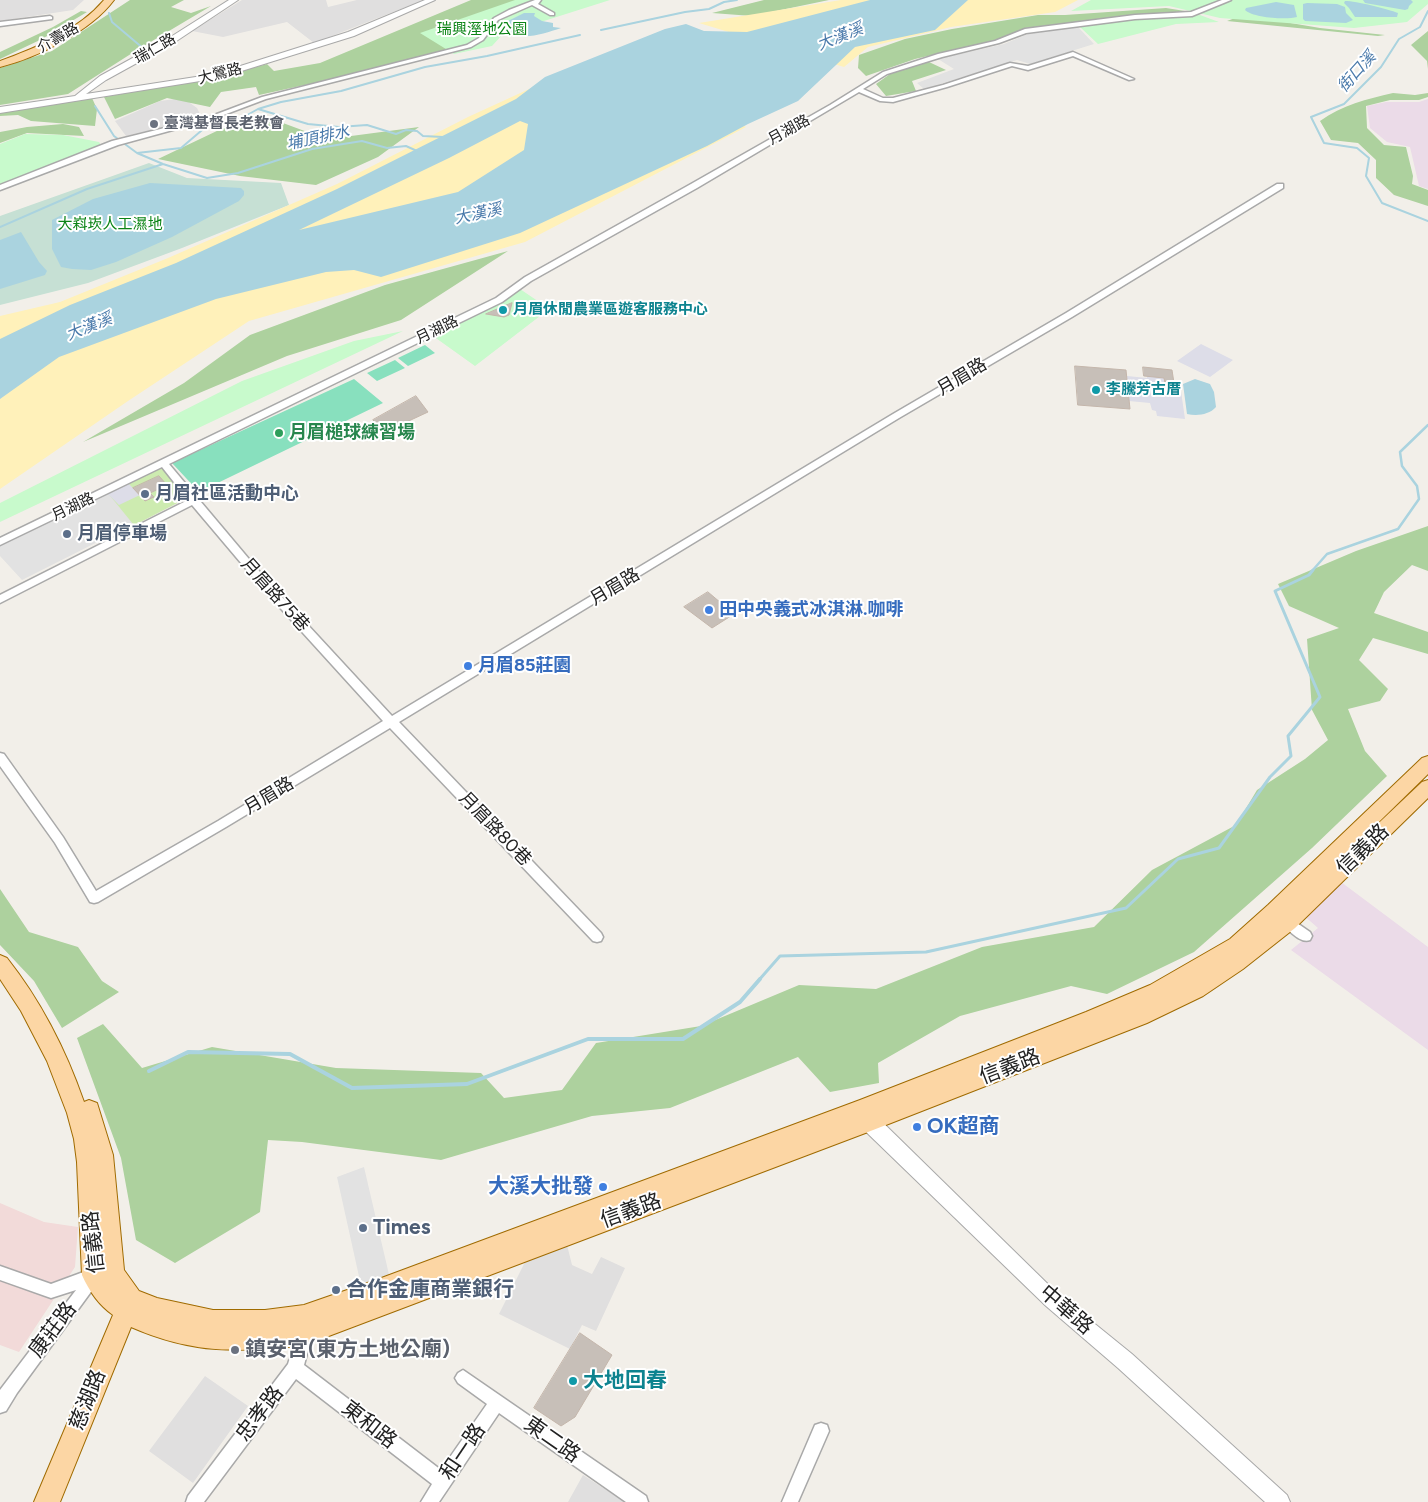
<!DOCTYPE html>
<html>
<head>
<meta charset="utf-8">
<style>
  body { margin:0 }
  canvas { display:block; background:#f2efe9 }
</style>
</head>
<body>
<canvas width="1428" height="1502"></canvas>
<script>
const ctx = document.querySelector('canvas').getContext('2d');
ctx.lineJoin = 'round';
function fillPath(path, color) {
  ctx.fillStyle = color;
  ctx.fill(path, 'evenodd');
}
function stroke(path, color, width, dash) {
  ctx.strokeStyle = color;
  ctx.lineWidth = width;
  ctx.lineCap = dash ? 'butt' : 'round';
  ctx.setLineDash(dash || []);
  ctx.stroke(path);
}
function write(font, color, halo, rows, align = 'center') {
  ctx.font = font + ' Figtree,"Noto Sans TC",sans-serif';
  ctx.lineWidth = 4;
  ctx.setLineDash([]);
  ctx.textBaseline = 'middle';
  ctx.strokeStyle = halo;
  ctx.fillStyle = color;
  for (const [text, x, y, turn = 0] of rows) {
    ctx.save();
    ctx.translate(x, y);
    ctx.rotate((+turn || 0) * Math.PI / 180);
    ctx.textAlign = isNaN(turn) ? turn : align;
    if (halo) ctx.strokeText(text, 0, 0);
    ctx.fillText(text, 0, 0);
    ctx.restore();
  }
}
fillPath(new Path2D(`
  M 0,0 L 84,0 L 73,10 L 0,21 Z
  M 242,0 L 326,0 L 328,7 L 357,0 L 424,0 L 314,43 L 287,22 L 223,37 L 192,31 Z
  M 183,98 L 197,108 L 202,118 L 126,136 L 115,121 L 160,101 Z
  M 567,1245 L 572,1265 L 592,1274 L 601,1257 L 625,1268 L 596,1331 L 582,1325 L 570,1349 L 499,1314 L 527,1258 Z
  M 205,1376 L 248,1406 L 193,1483 L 149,1451 Z
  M 583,1475 L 625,1502 L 568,1502 Z`), '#e0dfdf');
fillPath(new Path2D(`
  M 0,1203 L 44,1222 L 78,1227 L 75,1267 L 19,1352 L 0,1345 Z`), '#f2dad9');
fillPath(new Path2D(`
  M 1428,99 L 1428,189 L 1419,186 L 1410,147 L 1387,142 L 1370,128 L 1367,106 L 1386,102 L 1419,102 Z
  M 1337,879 L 1428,947 L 1428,1050 L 1291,950 L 1318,928 L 1302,914 Z`), '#ebdbe8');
fillPath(new Path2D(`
  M 162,464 L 191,496 L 123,531 L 99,501 L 88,500 Z`), '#cdebb0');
fillPath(new Path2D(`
  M 130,0 L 184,0 L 171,7 L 191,13 L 211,6 L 137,50 L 68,94 L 0,105 L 0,68 L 52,51 Z
  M 471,0 L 526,0 L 441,52 L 355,74 L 259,95 L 256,87 L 221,92 L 210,107 L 167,98 L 115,119 L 104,97 L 223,76 L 267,64 L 274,71 L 320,63 Z
  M 764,0 L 829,0 L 752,16 L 712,13 Z
  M 1166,8 L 1185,11 L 1025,28 L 1000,39 L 915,59 L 866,76 L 858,68 L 859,55 L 905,39 L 952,29 L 1038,15 L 1065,15 Z
  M 81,11 L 87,12 L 42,39 L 0,59 L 0,52 L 53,27 Z
  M 1235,18 L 1273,20 L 1320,28 L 1385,35 L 1378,36 L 1227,21 Z
  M 1428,31 L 1428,69 L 1427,61 L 1411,45 Z
  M 929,62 L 946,70 L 912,81 L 916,91 L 886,96 L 876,84 L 890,74 Z
  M 1393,93 L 1415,95 L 1428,93 L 1428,97 L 1419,100 L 1390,100 L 1366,106 L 1367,128 L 1384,145 L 1406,147 L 1413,176 L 1412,184 L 1428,190 L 1428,206 L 1394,195 L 1376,178 L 1376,160 L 1358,143 L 1331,140 L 1320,121 C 1342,105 1367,99 1393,93 Z
  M 92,98 L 97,109 L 95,126 L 31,121 L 18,115 L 0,116 L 0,112 Z
  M 264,116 L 310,133 L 306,142 L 419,127 L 378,157 L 316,185 L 240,176 L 158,159 L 221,129 Z
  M 63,124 L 79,127 L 84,136 L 27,133 L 0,143 L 0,132 L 27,127 Z
  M 508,251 L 401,320 L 287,356 L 83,442 L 184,383 L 250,335 L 385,285 Z
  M 1428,526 L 1428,571 L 1412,565 L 1384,592 L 1374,613 L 1428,632 L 1428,654 L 1373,638 L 1359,660 L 1388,689 L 1380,701 L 1348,709 L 1365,751 L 1387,776 L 1312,848 L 1194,952 L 1107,994 L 1071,986 L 960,1016 L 878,1063 L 879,1083 L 830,1092 L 798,1057 L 670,1108 L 592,1116 L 441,1160 L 302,1142 L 268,1140 L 260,1212 L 175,1263 L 136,1240 L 121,1158 L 77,1038 L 103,1024 L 142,1068 L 212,1047 L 336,1068 L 481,1073 L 504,1098 L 562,1090 L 596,1043 L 701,1026 L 799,985 L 876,989 L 982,947 L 1094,927 L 1152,870 L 1236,825 L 1257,790 L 1305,759 L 1328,740 L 1312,710 L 1307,639 L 1339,628 L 1289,606 L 1278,584 L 1356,551 Z
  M 0,889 L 29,932 L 78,947 L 102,981 L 119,992 L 62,1028 L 34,981 L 0,945 Z`), '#add19e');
fillPath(new Path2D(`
  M 149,163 L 187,178 L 281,183 L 289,205 L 182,248 L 88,283 L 0,305 L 0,216 Z`), '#c6e0d4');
fillPath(new Path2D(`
  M 841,0 L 1078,0 L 1055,12 L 951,27 L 868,47 L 844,67 L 699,23 Z
  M 601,56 L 746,127 L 525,242 L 249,321 L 128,401 L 0,489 L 0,316 L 60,302 L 168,258 L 337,184 L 468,117 Z`), '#fff1ba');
fillPath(new Path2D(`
  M 515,0 L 610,0 L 503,34 L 492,46 L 454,54 L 420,33 Z
  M 1091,0 L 1428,0 L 1428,4 L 1407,22 L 1354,28 L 1220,18 L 1169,6 L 1071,11 Z
  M 1200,15 L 1219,22 L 1176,24 L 1098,44 L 1080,27 L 1137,19 Z
  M 25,134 L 63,135 L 99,142 L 105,151 L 0,191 L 0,144 Z
  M 520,289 L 551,310 L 540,316 L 475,366 L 433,336 Z
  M 403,331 L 0,522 L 0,503 L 242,381 L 354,341 Z`), '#c8facc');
fillPath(new Path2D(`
  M 425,345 L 435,353 L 408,366 L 398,358 Z
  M 395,360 L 405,368 L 377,381 L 367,373 Z
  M 354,379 L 383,403 L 199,492 L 172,463 Z`), '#88e0be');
fillPath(new Path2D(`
  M 1078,27 L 1094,44 L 1030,64 L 1017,60 L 924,89 L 917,83 L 954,69 L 938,59 L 1004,44 L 1028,34 Z
  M 107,492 L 133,524 L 22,580 L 0,556 L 0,545 Z
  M 364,1167 L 390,1279 L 362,1290 L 337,1177 Z`), '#e2e2e2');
fillPath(new Path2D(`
  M 1201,344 L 1233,360 L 1210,377 L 1177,361 Z
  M 1147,372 L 1164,378 L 1165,383 L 1180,384 L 1185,419 L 1157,416 L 1156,411 L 1152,410 L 1150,403 L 1129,401 L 1127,376 L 1147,378 Z
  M 128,483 L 140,495 L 119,505 L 107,493 Z`), '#dddde8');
fillPath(new Path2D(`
  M 870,0 L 968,0 L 935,30 L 855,47 L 798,101 L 748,124 L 707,146 L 520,233 L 381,277 L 354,270 L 326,272 L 216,299 L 59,357 L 0,399 L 0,339 L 70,305 L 176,263 L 337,189 L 516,99 L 545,77 L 665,29 L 686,24 L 704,31 L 747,32 ZM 520,121 L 528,124 L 524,150 L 458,192 L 299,230 L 449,158 Z
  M 1363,0 L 1411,0 L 1413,2 L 1409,6 L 1408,9 L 1405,10 L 1365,3 Z
  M 1345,1 C 1356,1 1388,9 1398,13 L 1397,17 L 1355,17 L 1349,8 L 1344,3 Z
  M 1276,2 L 1294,5 L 1297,17 C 1287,20 1253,18 1245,10 L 1246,8 Z
  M 1307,3 L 1337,4 L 1345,7 L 1346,13 L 1353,20 L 1346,23 L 1305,21 L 1303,19 L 1303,4 Z
  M 524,13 L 535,13 L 534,16 L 542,21 L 553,23 L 553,27 L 561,28 C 543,34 521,42 504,30 L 503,27 L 508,21 Z
  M 150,183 L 241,188 L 244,191 L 244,195 L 239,201 L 172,237 L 116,262 L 91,270 L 72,269 L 61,267 L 52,249 L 52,220 L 93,199 Z
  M 21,232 L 39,262 L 47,271 L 45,275 L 0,289 L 0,240 Z
  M 1195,379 L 1210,384 L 1214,392 L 1216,407 C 1209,415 1197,416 1187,414 L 1183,384 Z`), '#aad3df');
stroke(new Path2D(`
  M 1428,11 L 1420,27 L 1399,39 L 1381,67 L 1344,104 L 1311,117 L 1324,143 L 1357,148 L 1369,158 L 1366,176 L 1382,203 L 1428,221
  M 109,13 L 112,22 L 144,49 L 143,51
  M 601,30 L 685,12 L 709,9 L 724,2 L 737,0
  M 95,106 L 114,136 L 137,153 L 163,164 L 207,178 L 238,173 L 312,149 L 362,141 L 387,148 L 406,146 L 417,151
  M 258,109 L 308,124 L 339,127 L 367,125 L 396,134 L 406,130 L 417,131 L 423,136 L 443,137
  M 137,153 L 181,148 L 208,125 L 240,119 L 258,109 L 281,102 L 341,91 L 425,67 L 487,56 L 580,35
  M 0,227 L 87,189 L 163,164`), '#aad3df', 2);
stroke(new Path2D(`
  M 1312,571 L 1327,554 L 1398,529 L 1419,499 L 1417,486 L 1402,466 L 1400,452 L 1428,425`), '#aad3df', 2.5);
stroke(new Path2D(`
  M 759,980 L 780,956 L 926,952 L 1126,908 L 1178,859 L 1219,848 L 1270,777 L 1291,756 L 1288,736 L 1320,697 L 1275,591 L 1309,575 L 1313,570`), '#aad3df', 3);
stroke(new Path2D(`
  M 149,1071 L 188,1052 L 290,1054 L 352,1088 L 467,1084 L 588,1039 L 683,1039 L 740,1002 L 760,979`), '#aad3df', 4);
const building = new Path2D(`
  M 512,303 L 509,315 L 504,317 L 486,314 Z
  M 1075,366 L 1126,370 L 1130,409 L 1078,405 Z
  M 1143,367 L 1172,370 L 1174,383 L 1165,383 L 1164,378 L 1144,376 Z
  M 416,396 L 428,412 L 385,432 L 373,420 Z
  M 159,476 L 167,485 L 150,493 L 154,497 L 145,501 L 133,488 Z
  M 708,592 L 734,614 L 712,628 L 684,607 Z
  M 580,1333 L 612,1355 L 575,1417 L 561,1426 L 534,1408 Z`);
fillPath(building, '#c7bfb8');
stroke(building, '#c4b6ab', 1);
const minor = new Path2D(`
  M 535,0 L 541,0 L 538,4 L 554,13 L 554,15 L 550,15 L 532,5 L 498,20 L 483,40 L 471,47 L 266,99 L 213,119 L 118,145 L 0,190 L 0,185 L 112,141 L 209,117 L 262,97 L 467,45 L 479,38 L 494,18 L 509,10 Z
  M 1222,0 L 1231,0 L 1192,16 L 1135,19 L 1026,33 L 999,43 L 942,57 L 887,74 L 863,89 L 883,98 L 893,98 L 943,85 L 1010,63 L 1028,66 L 1073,52 L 1134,79 L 1129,80 L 1073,56 L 1028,70 L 1012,66 L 947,87 L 893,102 L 880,101 L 859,92 L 697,188 L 531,281 L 502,302 L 169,464 L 270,584 L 392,716 L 893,414 L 1066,313 L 1277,184 L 1283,184 L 1283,188 L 1072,317 L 899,418 L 399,722 L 601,933 L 603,937 L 601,941 L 597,942 L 593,941 L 390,728 L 226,827 L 98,902 L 94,903 L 90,902 L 55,843 L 0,766 L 0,753 L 4,754 L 63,837 L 96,891 L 218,821 L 383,721 L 263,589 L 192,505 L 0,603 L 0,595 L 188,500 L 162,467 L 0,545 L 0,538 L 496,298 L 525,277 L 691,184 L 830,105 L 883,72 L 938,54 L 995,41 L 1025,29 L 1135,15 L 1191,12 Z
  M 50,16 L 52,17 L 52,19 L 0,26 L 0,22 Z
  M 1284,914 L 1310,932 L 1312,936 L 1310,940 C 1300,944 1288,929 1280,923 L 1278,919 L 1280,915 Z
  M 0,1266 L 51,1284 L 97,1267 L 102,1269 L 104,1274 L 17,1393 L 6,1411 L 0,1413 L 0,1390 L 76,1290 L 51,1298 L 0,1280 Z
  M 305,1323 L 310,1326 L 313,1331 L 304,1365 L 441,1470 L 487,1404 L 458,1383 L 455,1378 L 458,1373 L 463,1370 L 646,1496 L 648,1502 L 626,1502 L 499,1413 L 439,1502 L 421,1502 L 432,1484 L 296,1379 L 204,1502 L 186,1502 L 188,1496 L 288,1364 L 300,1326 Z
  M 821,1423 L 827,1425 L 829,1431 L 798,1502 L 782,1502 L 815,1425 Z`);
const tertiary = new Path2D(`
  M 229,0 L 238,0 L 175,42 L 106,80 L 86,94 L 215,74 L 348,32 L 425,0 L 435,0 L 354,36 L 219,78 L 0,113 L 0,107 L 75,96 L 100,76 L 169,38 Z
  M 863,1107 L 869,1109 L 1058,1294 L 1132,1354 L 1287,1495 L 1290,1502 L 1265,1502 L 1118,1368 L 1046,1306 L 862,1128 L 855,1115 L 857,1109 Z`);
const primary = new Path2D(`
  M 104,0 L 114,0 C 91,31 37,58 0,67 L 0,61 C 36,48 79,30 104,0 Z
  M 1428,756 L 1428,774 L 1345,855 L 1422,782 L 1428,780 L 1428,798 L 1295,928 L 1243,969 L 1203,996 L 1147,1023 L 868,1132 L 305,1345 C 239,1353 193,1354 131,1327 L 60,1502 L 34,1502 L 113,1315 C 99,1305 89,1291 82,1275 L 77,1162 L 74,1139 L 67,1113 L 47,1061 L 21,1011 L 0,979 L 0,955 L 7,958 C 41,1001 66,1050 84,1102 L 89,1100 L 97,1103 L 113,1155 L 124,1270 L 139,1291 L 157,1298 L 213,1310 L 265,1310 L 304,1305 L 376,1280 L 860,1100 L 1086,1012 L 1150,985 L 1230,939 L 1268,905 L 1422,758 Z`);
stroke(minor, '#a9a9a9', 3);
stroke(tertiary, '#a9a9a9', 2);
stroke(primary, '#a06b00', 2);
fillPath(minor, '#fff');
fillPath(tertiary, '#fff');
fillPath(primary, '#fcd6a4');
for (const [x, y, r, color] of [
  [154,124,5,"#6b7280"],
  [503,310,5,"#0f9aa8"],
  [1096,390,5,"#0f9aa8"],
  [279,433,5,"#2e9e5b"],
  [145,494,5,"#5c6f8a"],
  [67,534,5,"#5c6f8a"],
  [709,610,5,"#3f7fe0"],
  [468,666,5,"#3f7fe0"],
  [917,1127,5,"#3f7fe0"],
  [603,1187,5,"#3f7fe0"],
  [363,1228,5,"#5c6f8a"],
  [336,1290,5,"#5c6f8a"],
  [235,1350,5,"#6b7280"],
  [573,1381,5,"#0f9aa8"]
]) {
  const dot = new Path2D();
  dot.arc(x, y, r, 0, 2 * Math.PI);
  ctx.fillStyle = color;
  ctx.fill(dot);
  stroke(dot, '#fff', 2);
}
write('15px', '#0c8416', '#fff', [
  ["瑞興溼地公園",482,30],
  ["大嵙崁人工濕地",110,225]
]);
write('15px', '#222', '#fff', [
  ["介壽路",58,38,-30],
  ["瑞仁路",155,49,-30],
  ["大鶯路",220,74,-14],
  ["月湖路",789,130,-29],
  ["月湖路",437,330,-26],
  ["月湖路",73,507,-26]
]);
write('bold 15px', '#5b616d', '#fff', [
  ["臺灣基督長老教會",164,124]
], 'left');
write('bold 15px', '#0d838f', '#fff', [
  ["月眉休閒農業區遊客服務中心",513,310],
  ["李騰芳古厝",1106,390]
], 'left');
write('italic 16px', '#4a7aab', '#fff', [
  ["大漢溪",840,37,-22],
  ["街口溪",1357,72,-48],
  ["埔頂排水",318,138,-12],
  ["大漢溪",478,214,-12],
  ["大漢溪",89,327,-22]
]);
write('18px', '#222', '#fff', [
  ["月眉路",962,377,-31],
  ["月眉路",615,587,-31],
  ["月眉路75巷",275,595,48],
  ["月眉路",269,796,-31],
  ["月眉路80巷",495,829,46]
]);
write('bold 18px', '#27864d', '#fff', [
  ["月眉槌球練習場",289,433]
], 'left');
write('bold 18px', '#4e5e75', '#fff', [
  ["月眉社區活動中心",155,494],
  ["月眉停車場",77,534]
], 'left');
write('bold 18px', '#366cbe', '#fff', [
  ["田中央義式冰淇淋.咖啡",719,610],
  ["月眉85莊園",478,666]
], 'left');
write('21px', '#222', '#fff', [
  ["信義路",1363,850,-44],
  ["信義路",1010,1067,-21],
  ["信義路",631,1211,-20],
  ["信義路",94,1242,-96],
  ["中華路",1066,1310,41],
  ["康莊路",53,1330,-53],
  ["慈湖路",88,1400,-68],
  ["忠孝路",260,1414,-53],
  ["東和路",369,1425,38],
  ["東二路",552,1440,35],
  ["和一路",463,1452,-56]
]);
write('bold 21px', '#366cbe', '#fff', [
  ["OK超商",927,1127],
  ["大溪大批發",593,1187,"right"]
], 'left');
write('bold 21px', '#4e5e75', '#fff', [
  ["Times",373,1228],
  ["合作金庫商業銀行",346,1290]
], 'left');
write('bold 21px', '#5b616d', '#fff', [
  ["鎮安宮(東方土地公廟)",245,1350]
], 'left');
write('bold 21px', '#0d838f', '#fff', [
  ["大地回春",583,1381]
], 'left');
</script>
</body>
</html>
